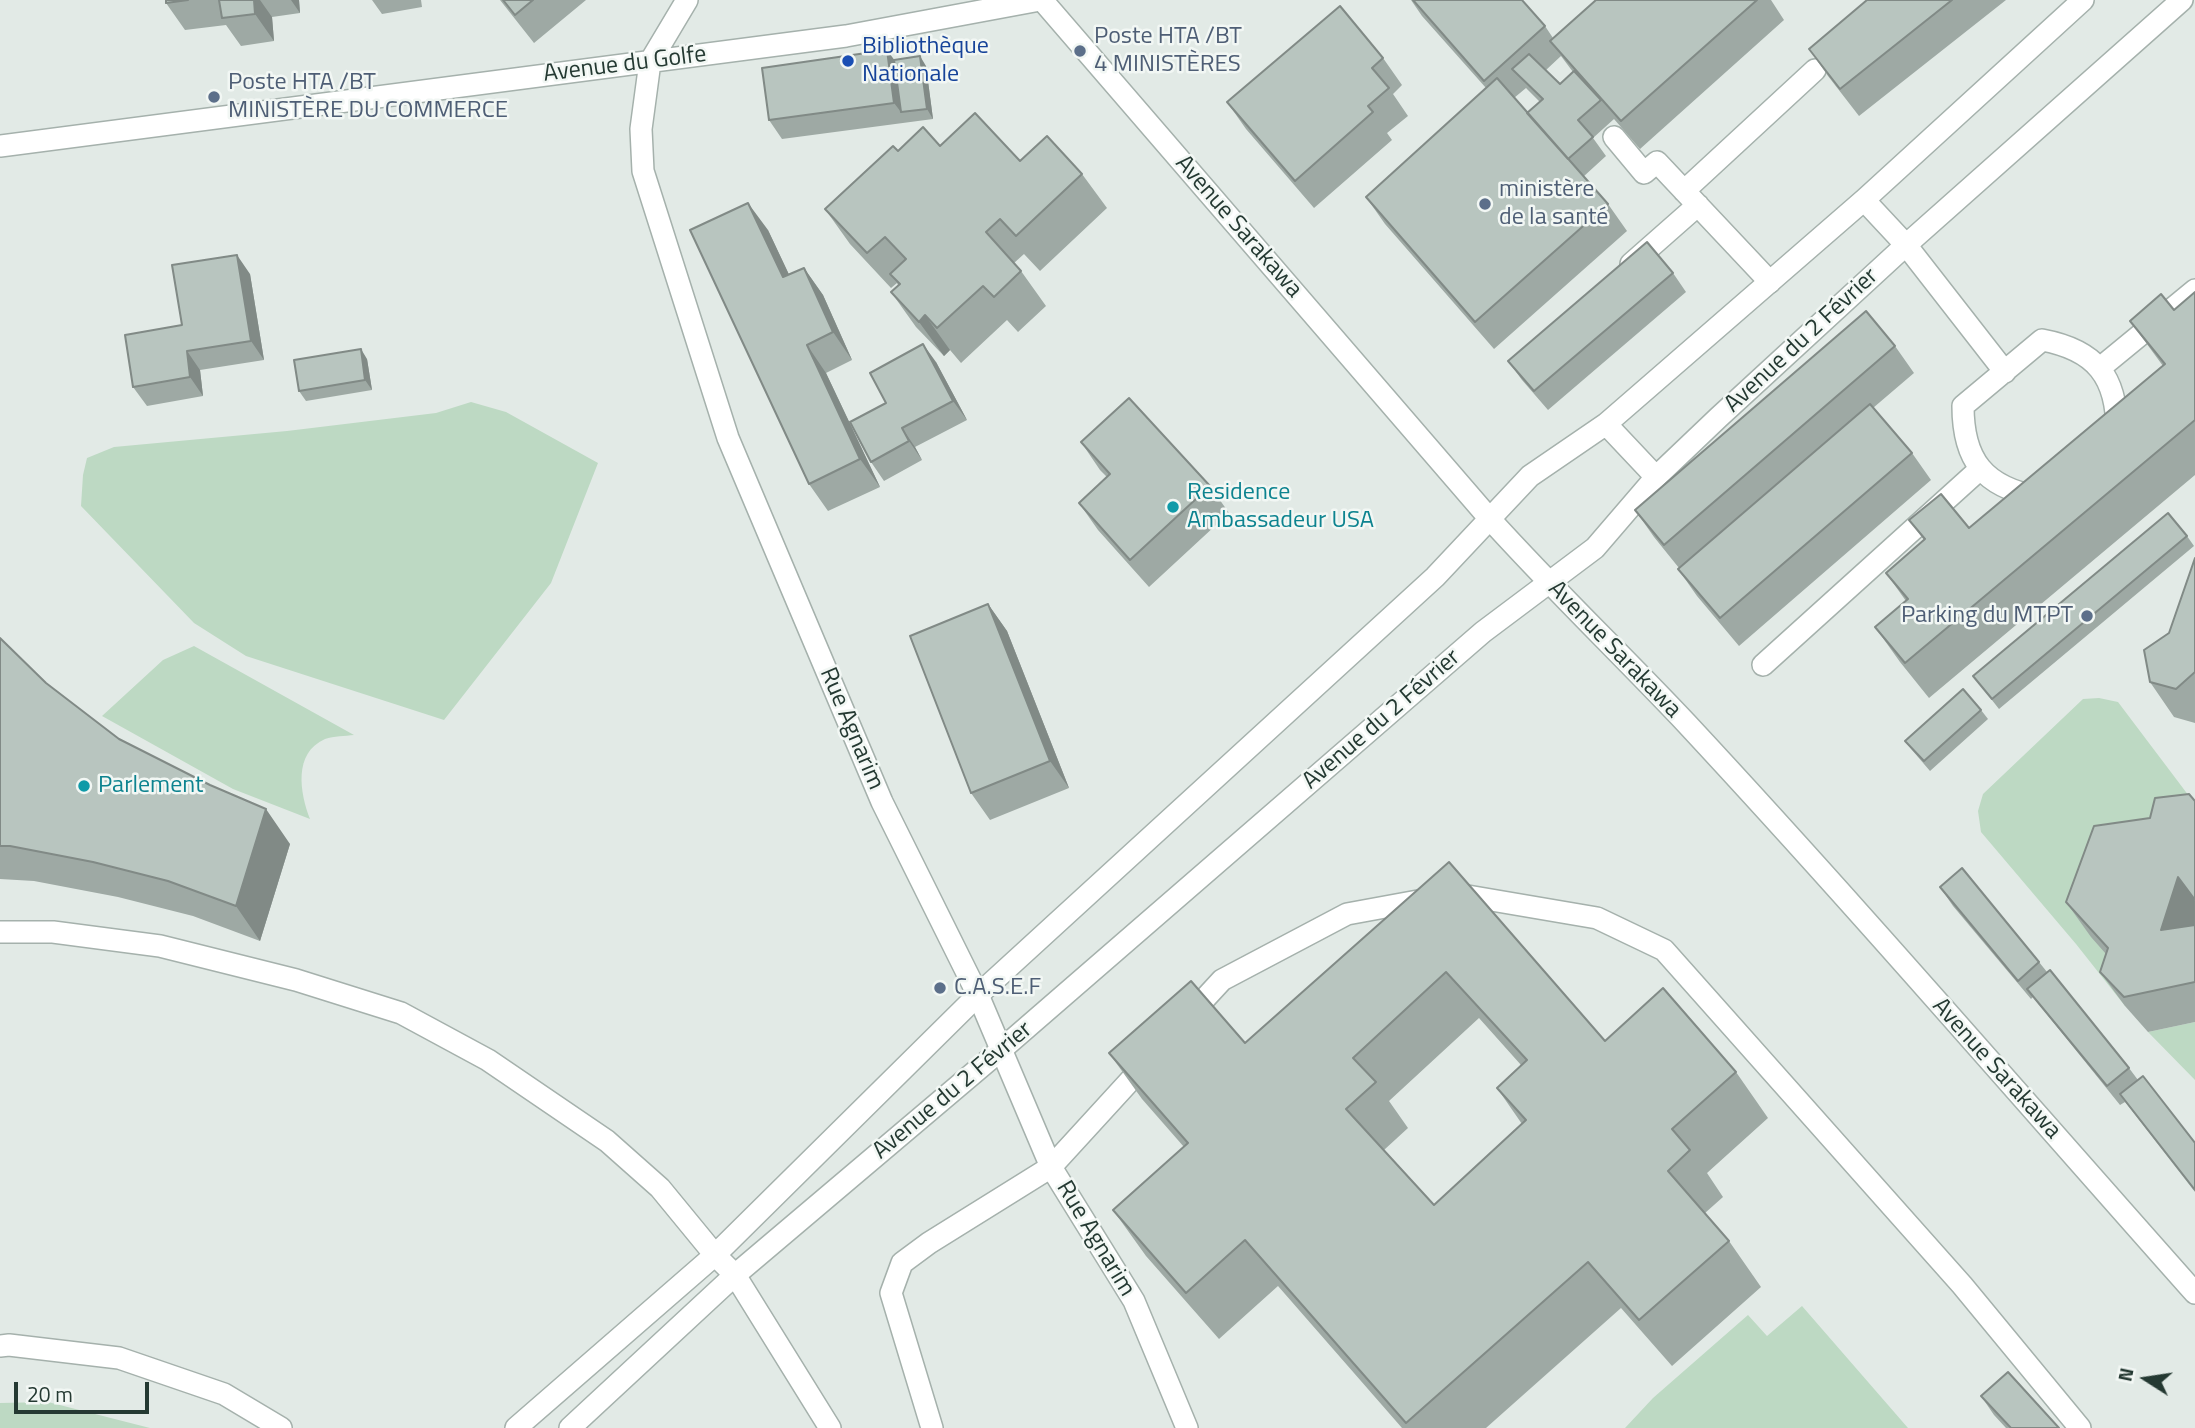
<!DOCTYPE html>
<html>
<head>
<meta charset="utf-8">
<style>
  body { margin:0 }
  #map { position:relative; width:2195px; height:1428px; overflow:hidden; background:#e2eae6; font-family:"Titillium Web",sans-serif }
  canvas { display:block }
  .north { position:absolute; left:2111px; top:1344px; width:70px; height:70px; -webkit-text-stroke:5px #f2f7f4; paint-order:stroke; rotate:282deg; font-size:19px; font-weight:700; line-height:28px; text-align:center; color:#243932 }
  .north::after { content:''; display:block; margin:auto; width:24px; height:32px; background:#243932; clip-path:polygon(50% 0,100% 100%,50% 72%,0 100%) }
  .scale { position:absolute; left:14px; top:1382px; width:135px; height:32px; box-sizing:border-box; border:4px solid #243932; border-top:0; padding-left:9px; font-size:21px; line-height:24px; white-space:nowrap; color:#243932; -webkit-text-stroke:5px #f2f7f4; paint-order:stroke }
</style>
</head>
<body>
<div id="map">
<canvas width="2195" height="1428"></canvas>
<div class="north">N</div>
<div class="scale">20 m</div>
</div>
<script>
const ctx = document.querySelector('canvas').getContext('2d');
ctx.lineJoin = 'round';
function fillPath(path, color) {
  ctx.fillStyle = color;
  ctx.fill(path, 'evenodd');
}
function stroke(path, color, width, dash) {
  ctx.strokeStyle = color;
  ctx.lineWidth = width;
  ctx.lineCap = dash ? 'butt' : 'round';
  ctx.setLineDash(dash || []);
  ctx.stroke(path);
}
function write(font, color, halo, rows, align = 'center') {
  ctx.font = font + ' "Titillium Web",sans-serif';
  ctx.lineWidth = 5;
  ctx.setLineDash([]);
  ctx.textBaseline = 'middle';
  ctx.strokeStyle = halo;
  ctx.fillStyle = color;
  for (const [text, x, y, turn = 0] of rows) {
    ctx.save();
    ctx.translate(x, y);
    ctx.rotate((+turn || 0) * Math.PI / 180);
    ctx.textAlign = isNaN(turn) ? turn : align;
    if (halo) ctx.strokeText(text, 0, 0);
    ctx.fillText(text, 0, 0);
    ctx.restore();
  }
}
fillPath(new Path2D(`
  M 471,402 L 506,412 L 598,463 L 551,583 L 444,720 L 246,656 L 194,623 L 81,506 L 83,475 L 87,458 L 114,447 L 287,431 L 436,413 Z
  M 194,646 L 354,735 C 345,736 334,736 325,739 C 293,753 300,793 310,819 L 233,789 L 102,716 L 163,660 Z
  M 2099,698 L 2118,702 L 2195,804 L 2125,1006 L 2076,944 L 1981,832 L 1978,811 L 1983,794 L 2083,699 Z
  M 2195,1022 L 2195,1080 L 2148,1032 Z
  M 1802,1306 L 1908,1428 L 1625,1428 L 1653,1398 L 1748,1315 L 1767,1336 Z
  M 48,1402 L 150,1428 L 0,1428 L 0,1403 Z`), '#bdd9c3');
const service = new Path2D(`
  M 1614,137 L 1644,173 L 1657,162 L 1770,282
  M 1684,191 L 1815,70
  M 1906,245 L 2005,372
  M 1631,264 L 1698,205
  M 2042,340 C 2096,350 2117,377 2117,431 L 2038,497 C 1984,487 1963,460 1963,406 Z
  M 2100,368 L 2195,290
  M 1763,665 L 1980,469
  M 0,932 L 53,932 L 160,946 L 296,980 L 401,1013 L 488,1060 L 607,1141 L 660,1188 L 715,1255 L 735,1275 L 830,1428
  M 978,995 L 1051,1167 L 1134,1301 L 1187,1428
  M 1186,1019 L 1222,980 L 1347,914 L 1456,894 L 1597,918 L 1664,950 L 1962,1285 L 2080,1428
  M 0,1346 L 9,1345 L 119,1358 L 224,1394 L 281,1428
  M 932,1428 L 891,1293 L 902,1263 L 929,1243 L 1051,1167 L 1148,1061`);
const minor = new Path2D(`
  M 687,0 L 650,62 L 641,129 L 643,171 L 728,438 L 882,802 L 978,995
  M 0,146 L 846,36 L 1040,0
  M 1864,200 L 1906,245
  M 1606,424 L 1656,477
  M 516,1428 L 715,1255 L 978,995 L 1435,577 L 1530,476 L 1606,424 L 1864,200 L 2083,0
  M 570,1428 L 735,1275 L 1002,1049 L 1483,632 L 1595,548 L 1656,477 L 1719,417 L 1906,245 L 2182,0`);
const tertiary = new Path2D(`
  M 1042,0 L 1489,518 C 1553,589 1622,655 1687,724 C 1860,910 2026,1103 2195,1293`);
stroke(service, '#a5b1ac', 24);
stroke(minor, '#a5b1ac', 24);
stroke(tertiary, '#a5b1ac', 24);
stroke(service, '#fff', 21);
stroke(minor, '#fff', 21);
stroke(tertiary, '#fff', 21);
fillPath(new Path2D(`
  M 166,0 L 299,0 L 300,13 L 272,17 L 274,41 L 241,46 L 226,25 L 185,30 L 166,3 Z
  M 372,0 L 421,0 L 422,7 L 382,14 Z
  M 500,0 L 586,0 L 534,43 Z
  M 1411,0 L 1522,0 L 1545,26 L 1553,38 L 1596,0 L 1771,0 L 1784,20 L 1640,149 L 1614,119 L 1593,138 L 1606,156 L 1583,177 L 1608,204 L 1627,231 L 1494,349 L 1385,224 L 1366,197 L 1486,88 L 1422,16 ZM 1561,56 L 1573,72 L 1560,84 L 1546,70 ZM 1526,88 L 1540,102 L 1527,113 L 1514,98 Z
  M 1867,0 L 2006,0 L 1859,116 L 1828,76 L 1809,49 Z
  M 1383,58 L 1402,85 L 1393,94 L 1408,116 L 1387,133 L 1392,140 L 1314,208 L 1246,129 L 1227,102 Z
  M 894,60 L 926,66 L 933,119 L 782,139 L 769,120 Z
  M 940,146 L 1082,174 L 1107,208 L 1040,271 L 1024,254 L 1014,263 L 1021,271 L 1046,306 L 1018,332 L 1007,320 L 961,363 L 950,350 L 944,356 L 916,327 L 891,292 L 898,285 L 897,283 L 891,288 L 850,244 L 825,209 L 898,151 Z
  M 768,230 L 789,275 L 804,268 L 823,295 L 852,360 L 826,373 L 880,487 L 828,511 L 809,484 Z
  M 1673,273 L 1686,292 L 1548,410 L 1522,380 L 1508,361 Z
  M 250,274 L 264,360 L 200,370 L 203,396 L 147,406 L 133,387 L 182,325 Z
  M 2195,292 L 2195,475 L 1929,698 L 1900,662 L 1875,627 L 1906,601 L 1886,573 L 1924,540 L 1909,520 L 1969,528 L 2163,366 L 2130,321 L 2174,310 Z
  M 1895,346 L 1914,373 L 1873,408 L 1912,453 L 1931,480 L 1739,646 L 1697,596 L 1678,569 L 1679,568 L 1654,537 L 1635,510 Z
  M 367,359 L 372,390 L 306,401 L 299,391 Z
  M 936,362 L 967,420 L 915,447 L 922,460 L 884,481 L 871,462 L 886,403 Z
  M 1081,442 L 1210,486 L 1229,513 L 1149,587 L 1098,530 L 1079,503 L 1107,477 L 1100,470 Z
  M 2187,536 L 2194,546 L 1999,709 L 1973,676 Z
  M 2195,558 L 2195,723 L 2174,717 L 2150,682 L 2169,633 Z
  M 988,604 L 1007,631 L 1069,788 L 990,820 L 971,793 Z
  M 0,638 L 46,683 L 119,739 L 290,844 L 260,941 L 193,916 L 118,897 L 34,881 L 0,879 Z
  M 1981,710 L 1988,719 L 1930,771 L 1912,750 L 1905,741 Z
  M 2195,801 L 2195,1022 L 2148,1032 L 2125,1006 L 2100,972 L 2106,954 L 2091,937 L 2066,902 L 2150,818 Z
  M 1449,862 L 1605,1041 L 1736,1072 L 1768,1118 L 1707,1173 L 1723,1197 L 1705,1213 L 1729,1241 L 1761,1287 L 1672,1366 L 1621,1308 L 1486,1428 L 1402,1428 L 1278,1286 L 1219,1339 L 1146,1256 L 1113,1210 L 1184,1147 L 1142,1099 L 1109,1053 L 1245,1043 ZM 1479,1018 L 1521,1065 L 1497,1088 L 1522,1124 L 1434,1205 L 1384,1150 L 1408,1128 L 1389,1101 Z
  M 1940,887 L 2039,962 L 2047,972 L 2129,1068 L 2138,1080 L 2195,1143 L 2195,1192 L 2125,1102 L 2120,1105 L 2033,997 L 2031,999 L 1953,906 Z
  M 1981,1396 L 2059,1428 L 2006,1428 L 1994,1415 Z`), '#9ea9a4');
fillPath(new Path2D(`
  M 254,0 L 260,0 L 272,17 L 274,41 L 255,14 Z
  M 291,0 L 299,0 L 300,13 Z
  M 887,50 L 901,69 L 901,112 L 894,103 Z
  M 920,56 L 926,66 L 933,119 L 927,109 Z
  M 748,203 L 768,230 L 803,304 L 783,277 Z
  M 237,255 L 250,274 L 264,360 L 251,341 Z
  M 804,268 L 823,295 L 852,360 L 833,332 Z
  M 925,315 L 950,350 L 944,356 L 919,322 Z
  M 923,344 L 936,362 L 967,420 L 953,401 Z
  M 807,345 L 826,373 L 880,487 L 860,459 Z
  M 361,349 L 367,359 L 372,390 L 365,380 Z
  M 187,351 L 200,370 L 203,396 L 190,377 Z
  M 902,428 L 915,447 L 922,460 L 909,441 Z
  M 988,604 L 1007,631 L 1069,788 L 1050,761 Z
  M 266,809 L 290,844 L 260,941 L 236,906 Z
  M 2178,877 L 2195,901 L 2195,935 L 2161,930 Z`), '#818a86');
const building = new Path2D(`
  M 166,0 L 188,0 L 166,3 Z
  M 219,0 L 254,0 L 255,14 L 222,18 Z
  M 503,0 L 533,0 L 515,15 Z
  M 1413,0 L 1522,0 L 1545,26 L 1484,81 Z
  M 1596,0 L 1757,0 L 1621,121 L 1550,41 Z
  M 1867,0 L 1952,0 L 1840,89 L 1809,49 Z
  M 1340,6 L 1383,58 L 1372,68 L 1389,88 L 1368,106 L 1373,112 L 1295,181 L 1227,102 Z
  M 887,50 L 894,103 L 769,120 L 762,68 Z
  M 1529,54 L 1560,84 L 1574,71 L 1601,100 L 1578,120 L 1593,137 L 1568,159 L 1527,113 L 1543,99 L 1512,69 Z
  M 920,56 L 927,109 L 901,112 L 894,60 Z
  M 1497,78 L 1608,204 L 1475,322 L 1366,197 Z
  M 975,113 L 1020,161 L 1047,136 L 1082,174 L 1016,236 L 1000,219 L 986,232 L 1021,271 L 994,297 L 983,286 L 937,328 L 925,315 L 919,322 L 891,292 L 900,284 L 890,274 L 906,259 L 885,237 L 867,253 L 825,209 L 893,146 L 898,151 L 923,127 L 940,146 Z
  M 748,203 L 783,277 L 804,268 L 833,332 L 807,345 L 860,459 L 809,484 L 690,230 Z
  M 1647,242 L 1673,273 L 1534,391 L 1508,361 Z
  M 237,255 L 251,341 L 187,351 L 190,377 L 133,387 L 125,335 L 182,325 L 172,265 Z
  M 2195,292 L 2195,420 L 1905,663 L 1875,627 L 1908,599 L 1886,573 L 1925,539 L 1909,520 L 1941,494 L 1969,528 L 2165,364 L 2130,321 L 2161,294 L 2174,310 Z
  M 1866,311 L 1895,346 L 1664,545 L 1635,510 Z
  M 923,344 L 953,401 L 902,428 L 909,441 L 871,462 L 850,422 L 886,403 L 870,373 Z
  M 361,349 L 365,380 L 299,391 L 294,360 Z
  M 1129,398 L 1210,486 L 1130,560 L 1079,503 L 1110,474 L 1081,442 Z
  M 1870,404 L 1912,453 L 1720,618 L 1678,569 Z
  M 2168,513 L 2187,536 L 1992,699 L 1973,676 Z
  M 2195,558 L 2195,672 L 2176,689 L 2150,682 L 2144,650 L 2169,633 Z
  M 988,604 L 1050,761 L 971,793 L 910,636 Z
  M 0,638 L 46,683 L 119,739 L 210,785 L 266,809 L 236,906 L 168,881 L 93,862 L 10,846 L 0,846 Z
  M 1963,689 L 1981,710 L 1924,761 L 1905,741 Z
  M 2189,794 L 2195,801 L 2195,900 L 2178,877 L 2161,930 L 2195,925 L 2195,982 L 2124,997 L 2100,972 L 2108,948 L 2066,902 L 2094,826 L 2150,818 L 2155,798 Z
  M 1449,862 L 1605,1041 L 1663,988 L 1736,1072 L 1672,1129 L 1690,1150 L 1668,1171 L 1729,1241 L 1639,1320 L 1588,1262 L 1406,1423 L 1245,1240 L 1186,1293 L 1113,1210 L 1188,1143 L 1109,1053 L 1191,981 L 1245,1043 ZM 1446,972 L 1527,1060 L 1497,1088 L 1526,1120 L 1434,1205 L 1346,1109 L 1376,1082 L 1353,1058 Z
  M 1962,868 L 2039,962 L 2018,981 L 1940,887 Z
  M 2050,970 L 2129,1068 L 2107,1086 L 2027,989 Z
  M 2143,1076 L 2195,1143 L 2195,1190 L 2120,1094 Z
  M 2008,1372 L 2059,1428 L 2011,1428 L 1981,1396 Z`);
fillPath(building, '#b8c5bf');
stroke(building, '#818a86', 2);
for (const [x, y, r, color] of [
  [1080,51,7,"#5c6f8a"],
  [848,61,7,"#1a4fb4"],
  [214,97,7,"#5c6f8a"],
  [1485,204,7,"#5c6f8a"],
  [1173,507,7,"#0f9aa8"],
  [2087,616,7,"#5c6f8a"],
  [84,786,7,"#0f9aa8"],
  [940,988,7,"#5c6f8a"]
]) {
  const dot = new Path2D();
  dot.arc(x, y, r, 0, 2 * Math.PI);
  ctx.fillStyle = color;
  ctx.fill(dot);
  stroke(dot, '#f2f7f4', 2.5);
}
write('24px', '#4e5e75', '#f2f7f4', [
  ["Poste HTA /BT",1094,37],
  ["4 MINISTÈRES",1094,65],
  ["Poste HTA /BT",228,83],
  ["MINISTÈRE DU COMMERCE",228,111],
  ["ministère",1499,190],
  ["de la santé",1499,218],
  ["Parking du MTPT",2073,616,"right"],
  ["C.A.S.E.F",954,988]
], 'left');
write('24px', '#164399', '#f2f7f4', [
  ["Bibliothèque",862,47],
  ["Nationale",862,75]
], 'left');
write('24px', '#243932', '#f2f7f4', [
  ["Avenue du Golfe",625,65,-7],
  ["Avenue Sarakawa",1238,227,49],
  ["Avenue du 2 Février",1802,341,-43],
  ["Avenue Sarakawa",1614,650,46],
  ["Avenue du 2 Février",1382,720,-41],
  ["Rue Agnarim",851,729,67],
  ["Avenue Sarakawa",1996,1069,48],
  ["Avenue du 2 Février",953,1091,-40],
  ["Rue Agnarim",1095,1239,59]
]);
write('24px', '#0d838f', '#f2f7f4', [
  ["Residence",1187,493],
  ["Ambassadeur USA",1187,521],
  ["Parlement",98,786]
], 'left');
</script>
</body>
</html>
